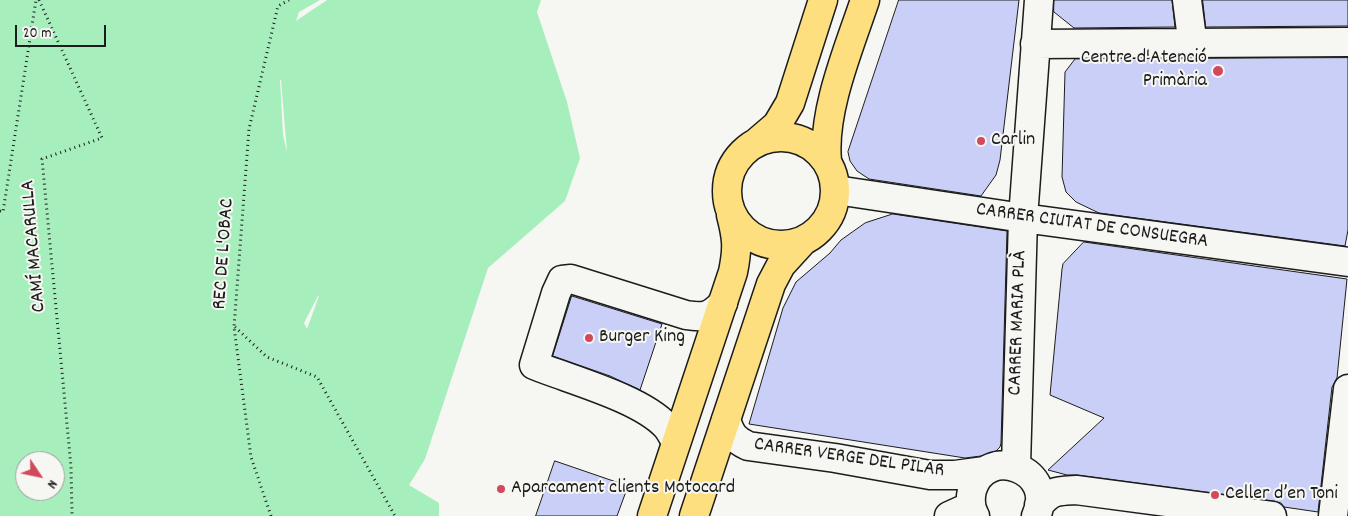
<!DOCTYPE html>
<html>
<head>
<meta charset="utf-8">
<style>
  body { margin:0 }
  #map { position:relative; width:1348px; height:516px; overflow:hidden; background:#f6f6f2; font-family:Dekko,sans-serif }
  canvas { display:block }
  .north { position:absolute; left:15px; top:451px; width:50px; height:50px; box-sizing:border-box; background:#f6f6f2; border:1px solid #9f9f9c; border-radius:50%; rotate:124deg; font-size:14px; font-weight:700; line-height:20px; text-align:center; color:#1c1c1c }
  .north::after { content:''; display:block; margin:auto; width:18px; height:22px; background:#d1495b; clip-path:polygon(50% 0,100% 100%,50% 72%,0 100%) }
  .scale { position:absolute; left:15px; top:25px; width:91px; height:22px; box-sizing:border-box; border:2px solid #1c1c1c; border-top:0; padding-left:6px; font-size:15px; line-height:18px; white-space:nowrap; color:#1c1c1c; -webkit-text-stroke:4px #f6f6f2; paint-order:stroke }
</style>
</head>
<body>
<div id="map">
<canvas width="1348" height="516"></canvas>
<div class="north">N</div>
<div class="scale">20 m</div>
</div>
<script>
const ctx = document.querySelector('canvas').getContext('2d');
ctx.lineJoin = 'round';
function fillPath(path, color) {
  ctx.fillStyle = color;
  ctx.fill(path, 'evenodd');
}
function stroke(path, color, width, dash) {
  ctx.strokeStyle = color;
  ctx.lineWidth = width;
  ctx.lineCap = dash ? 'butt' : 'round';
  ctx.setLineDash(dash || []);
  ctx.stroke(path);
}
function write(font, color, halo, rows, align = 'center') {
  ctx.font = font + ' Dekko,sans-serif';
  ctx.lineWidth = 4;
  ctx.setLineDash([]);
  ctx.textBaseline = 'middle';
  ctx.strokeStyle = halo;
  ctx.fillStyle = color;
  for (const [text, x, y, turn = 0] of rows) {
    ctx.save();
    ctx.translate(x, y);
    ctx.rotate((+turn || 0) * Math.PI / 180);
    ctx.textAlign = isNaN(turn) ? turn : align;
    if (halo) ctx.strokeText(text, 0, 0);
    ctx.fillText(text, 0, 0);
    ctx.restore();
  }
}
fillPath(new Path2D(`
  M 0,0 L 320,0 L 299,12 L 296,21 L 327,0 L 541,0 L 537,12 L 567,102 L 580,158 L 565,201 L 488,268 L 425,459 L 409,485 L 439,503 L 439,516 L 0,516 ZM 280,80 L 281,80 L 287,152 L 283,135 ZM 318,296 L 319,296 L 307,329 L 304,323 ZM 25,461 L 55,461 L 55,491 L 25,491 Z`), '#a6efbd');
const building = new Path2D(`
  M 899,0 L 1019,0 L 1000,160 L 996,175 L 981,196 L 869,179 L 857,171 L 850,161 L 848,152 Z
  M 1054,0 L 1172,0 L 1175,27 L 1074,28 L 1054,12 Z
  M 1203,0 L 1348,0 L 1348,26 L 1206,27 Z
  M 1348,58 L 1348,230 L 1345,246 L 1099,213 L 1076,202 L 1066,192 L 1062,177 L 1065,72 L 1075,59 Z
  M 893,214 L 1007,231 L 1001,443 L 1000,447 L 996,451 L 981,456 L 965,458 L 749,424 L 783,308 L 796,282 L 830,253 L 841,240 L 865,223 Z
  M 1084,242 L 1347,279 L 1337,378 L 1332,387 L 1318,512 L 1284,507 L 1281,503 L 1274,501 L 1078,475 L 1067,475 L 1048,470 L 1104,418 L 1050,395 L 1062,269 L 1063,264 Z
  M 572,296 L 662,324 L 640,390 L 610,376 L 553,356 Z
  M 555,461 L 628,486 L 617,516 L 536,516 Z`);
fillPath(building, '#c9cff7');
stroke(building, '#1c1c1c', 1);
const minor = new Path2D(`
  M 1187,0 L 1191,31
  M 1035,44 L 1348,42
  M 836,190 L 1023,218 L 1348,262
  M 726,420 C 731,435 734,439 748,446 L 835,458 L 930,475 L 955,475 L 985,471
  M 676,442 C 673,437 670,430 666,426 C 640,398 571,380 534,365 L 556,293 L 562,280 L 571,279 L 686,315 C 704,318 710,317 723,303
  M 1016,466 L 1023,218 L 1039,0
  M 1039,505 C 1052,490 1057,491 1076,490 L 1272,516
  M 949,516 L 971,506
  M 975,516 C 970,508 970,499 972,490 C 986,443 1058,470 1036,516
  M 1333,516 L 1348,389`);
const highway = new Path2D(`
  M727 191a54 54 0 1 1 108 0a54 54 0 1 1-108 0Z
  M 756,143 L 777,125 L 790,103 L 823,0
  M 827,161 C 822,111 849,48 865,0
  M 652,516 L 733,272 C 738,248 737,238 731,215
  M 694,516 L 771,284 L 781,265 L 802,242`);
stroke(minor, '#1c1c1c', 31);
stroke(highway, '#1c1c1c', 31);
stroke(new Path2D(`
  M 39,0 L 102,138 L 42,159 L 71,467 L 72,516
  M 0,211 L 3,212 L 36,0
  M 235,327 L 267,357 L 317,377 L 395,516
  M 271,516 L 251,457 L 234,327 L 249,129 L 278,6 L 289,0`), '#1c1c1c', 3, [1, 4]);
stroke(minor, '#f6f6f2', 28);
stroke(highway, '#fedf80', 28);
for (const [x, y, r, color] of [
  [1218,71,6,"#d1495b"],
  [981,141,5,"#d1495b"],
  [589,338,5,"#d1495b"],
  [501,489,5,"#d1495b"],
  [1215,495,5,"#d1495b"]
]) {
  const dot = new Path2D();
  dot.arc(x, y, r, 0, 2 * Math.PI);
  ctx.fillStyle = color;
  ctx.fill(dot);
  stroke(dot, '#f6f6f2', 2);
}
write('20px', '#1c1c1c', '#f6f6f2', [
  ["Centre d'Atenció",1207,59,"right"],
  ["Primària",1207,82,"right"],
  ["Carlin",991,141],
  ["Burger King",599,338],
  ["Aparcament clients Motocard",511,489],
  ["Celler d’en Toni",1225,495]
], 'left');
write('20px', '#1c1c1c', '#f6f6f2', [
  ["CARRER CIUTAT DE CONSUEGRA",1092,227,8],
  ["CAMÍ MACARULLA",35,246,-95],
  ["REC DE L'OBAC",225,254,-86],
  ["CARRER MARIA PLÀ",1019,323,-88],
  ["CARRER VERGE DEL PILAR",849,459,8]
]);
</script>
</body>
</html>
